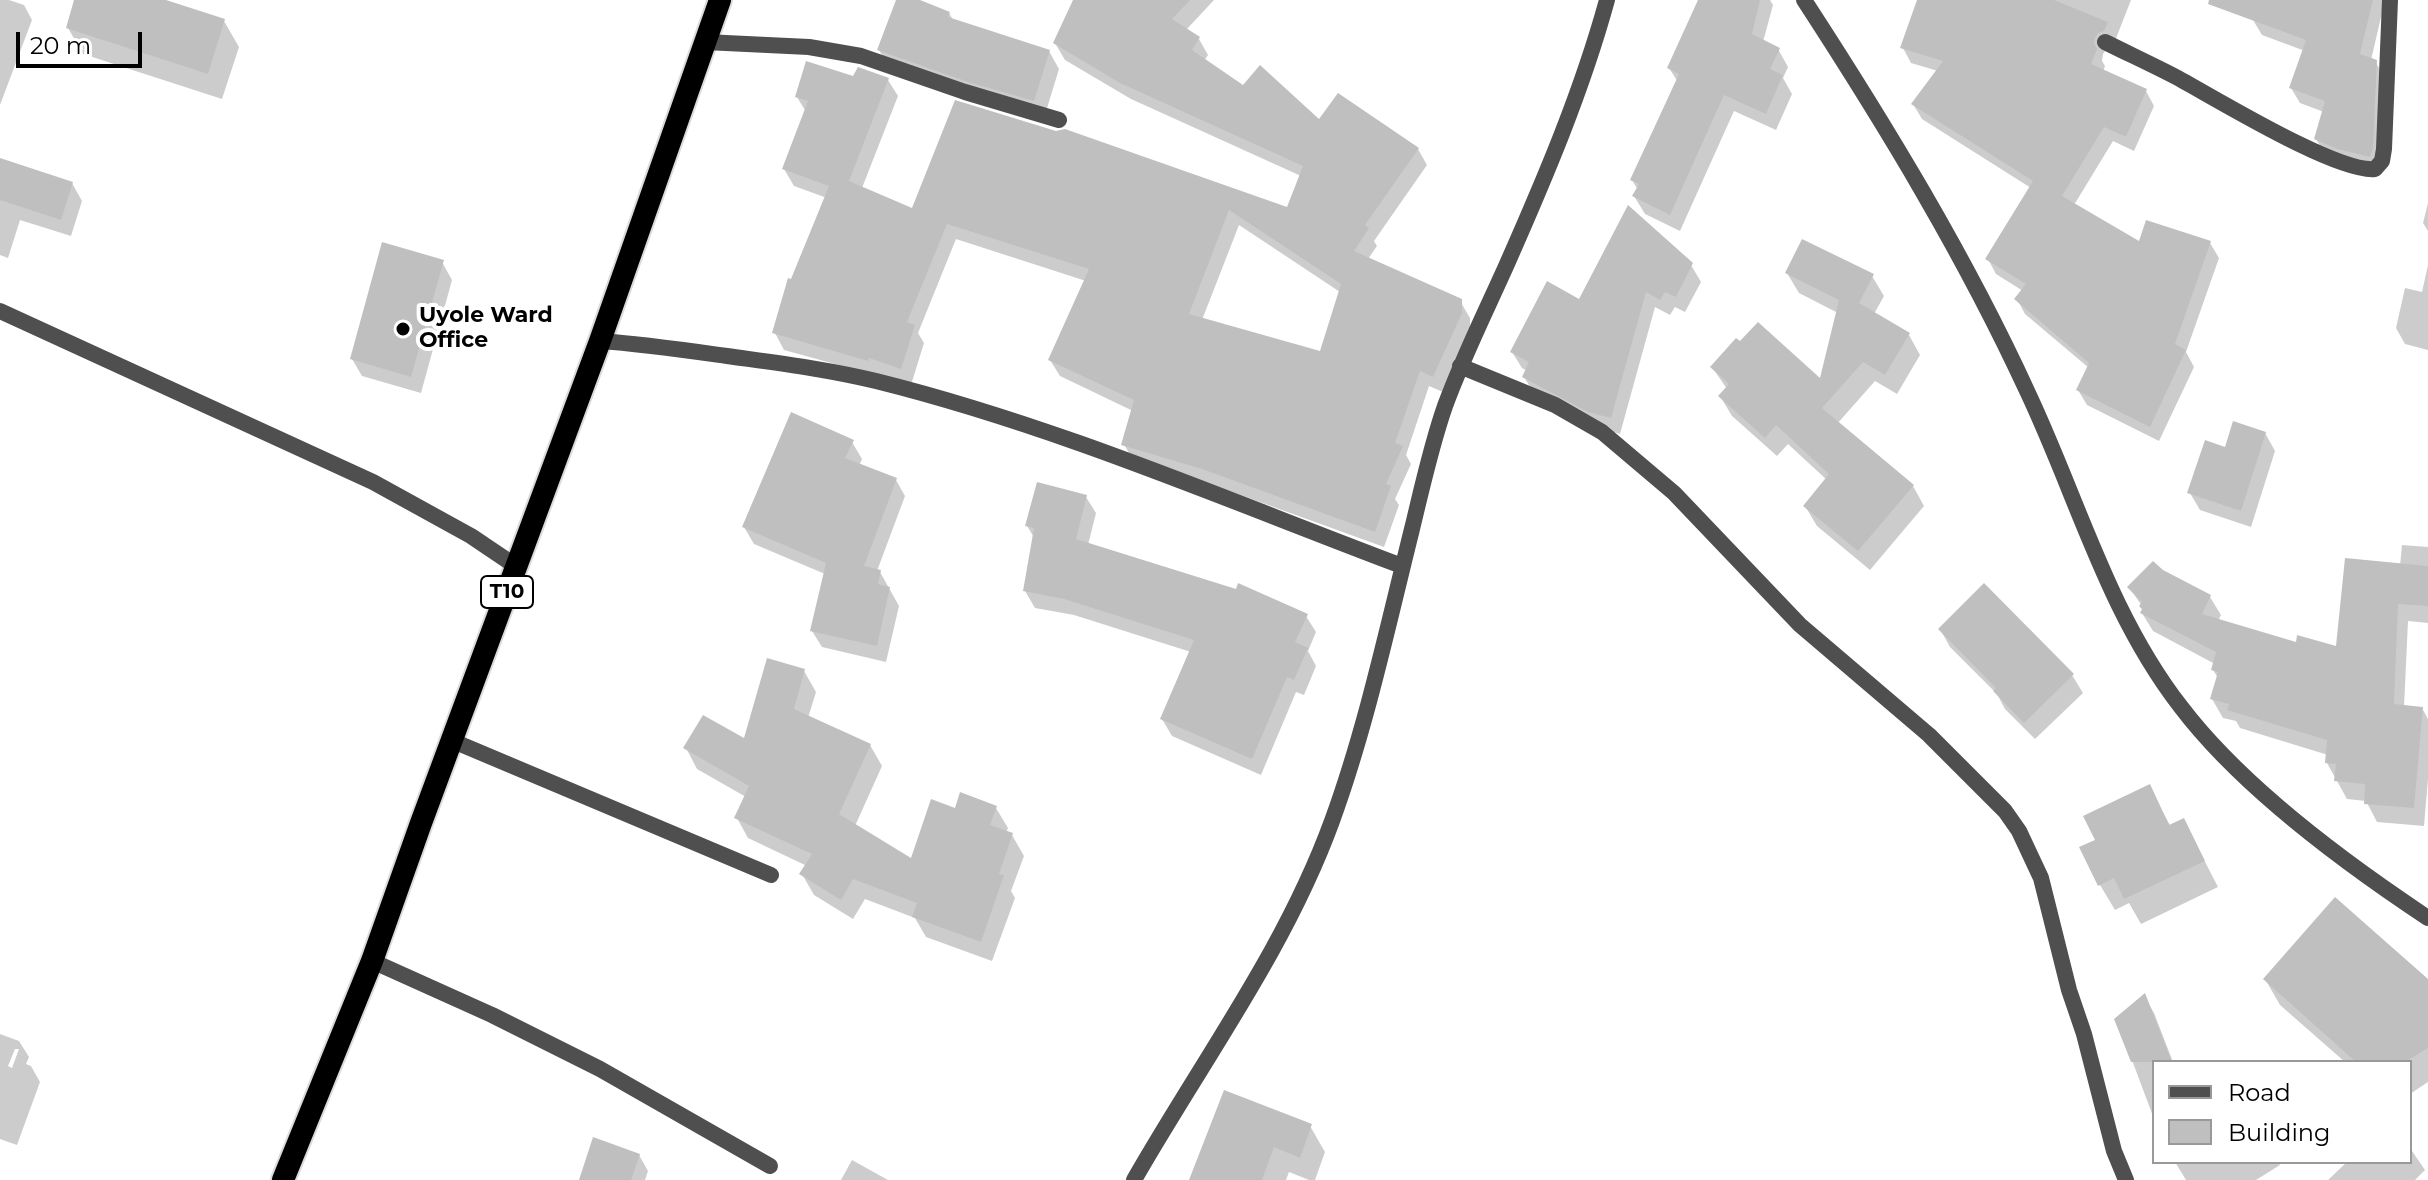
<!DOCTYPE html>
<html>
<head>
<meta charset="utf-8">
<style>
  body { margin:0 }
  #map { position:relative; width:2428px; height:1180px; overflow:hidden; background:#fff; font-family:Montserrat,sans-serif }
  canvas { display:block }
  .legend { position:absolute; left:2152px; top:1060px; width:260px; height:104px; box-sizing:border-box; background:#fff; border:2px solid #999; margin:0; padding:10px 14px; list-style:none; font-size:24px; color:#000 }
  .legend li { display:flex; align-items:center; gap:16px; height:40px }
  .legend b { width:40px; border:2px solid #999 }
  .scale { position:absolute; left:16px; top:32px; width:126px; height:36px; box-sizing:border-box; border:4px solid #000; border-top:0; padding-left:10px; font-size:24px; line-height:28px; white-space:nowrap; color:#000; -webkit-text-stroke:6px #fff; paint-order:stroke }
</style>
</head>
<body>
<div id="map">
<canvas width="2428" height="1180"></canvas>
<ul class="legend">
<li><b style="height:10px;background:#4f4f4f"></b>Road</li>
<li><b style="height:22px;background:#bfbfbf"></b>Building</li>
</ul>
<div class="scale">20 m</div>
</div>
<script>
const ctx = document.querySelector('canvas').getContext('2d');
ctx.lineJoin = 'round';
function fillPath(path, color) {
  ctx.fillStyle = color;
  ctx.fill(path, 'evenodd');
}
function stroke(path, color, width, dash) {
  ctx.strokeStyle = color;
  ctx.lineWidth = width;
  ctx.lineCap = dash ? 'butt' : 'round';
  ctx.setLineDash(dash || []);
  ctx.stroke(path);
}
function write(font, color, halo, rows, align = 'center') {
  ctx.font = font + ' Montserrat,sans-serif';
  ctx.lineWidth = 8;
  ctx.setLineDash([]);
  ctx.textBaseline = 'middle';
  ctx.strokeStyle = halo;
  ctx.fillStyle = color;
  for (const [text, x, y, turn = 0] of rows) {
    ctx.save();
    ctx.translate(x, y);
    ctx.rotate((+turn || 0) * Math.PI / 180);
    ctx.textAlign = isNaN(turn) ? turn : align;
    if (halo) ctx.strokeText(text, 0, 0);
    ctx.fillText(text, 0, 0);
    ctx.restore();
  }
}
fillPath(new Path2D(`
  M 0,0 L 9,0 L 24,5 L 32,20 L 0,105 Z
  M 76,0 L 159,0 L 224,21 L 239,47 L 222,99 L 83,54 L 68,28 Z
  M 898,0 L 915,0 L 949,13 L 953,20 L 1049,51 L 1059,69 L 1044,118 L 889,67 L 879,50 Z
  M 1076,0 L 1214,0 L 1186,30 L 1199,39 L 1208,55 L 1204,61 L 1243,88 L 1319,122 L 1418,149 L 1427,165 L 1374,241 L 1377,246 L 1368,259 L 1460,301 L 1470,318 L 1470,331 L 1443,392 L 1429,386 L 1406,455 L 1411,464 L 1395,499 L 1399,505 L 1384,547 L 1213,485 L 1133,461 L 1124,444 L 1133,411 L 1060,376 L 1050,360 L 1086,281 L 956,239 L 918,333 L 924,343 L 911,385 L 784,350 L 775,333 L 792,281 L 827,198 L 794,186 L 784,169 L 806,112 L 797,97 L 854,78 L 888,80 L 898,96 L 862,188 L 913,210 L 1288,209 L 1301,176 L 1131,99 L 1065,60 L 1055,43 ZM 1239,225 L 1340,292 L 1322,353 L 1202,320 Z
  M 1700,0 L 1770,0 L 1773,5 L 1763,42 L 1778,49 L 1788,67 L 1783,78 L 1792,94 L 1776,130 L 1734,111 L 1680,231 L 1645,214 L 1634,196 L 1638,190 L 1632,180 L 1678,82 L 1669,68 Z
  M 1919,0 L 2131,0 L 2113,46 L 2107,48 L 2103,54 L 2102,61 L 2105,66 L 2103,72 L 2146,91 L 2154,106 L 2134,151 L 2113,141 L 2074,205 L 2140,244 L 2210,243 L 2219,258 L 2186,352 L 2194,367 L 2159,441 L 2087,405 L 2078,390 L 2089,368 L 2025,314 L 2017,299 L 2023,291 L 1996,274 L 1988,259 L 2031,188 L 1922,119 L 1913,104 L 1938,71 L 1911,63 L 1903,48 Z
  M 2260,0 L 2385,0 L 2371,60 L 2375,61 L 2384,77 L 2381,165 L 2326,155 L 2316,139 L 2324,112 L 2300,103 L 2291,88 L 2305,51 L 2262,35 L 2253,20 Z
  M 0,160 L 72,183 L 82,201 L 71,236 L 20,220 L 8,258 L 0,255 Z
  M 2428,203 L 2428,231 L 2423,223 Z
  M 442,262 L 452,280 L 421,393 L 362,376 L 352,359 Z
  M 1691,265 L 1701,282 L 1685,312 L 1675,307 L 1670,315 L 1655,307 L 1620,434 L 1600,428 L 1534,393 L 1524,377 L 1527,371 L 1522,368 L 1512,352 L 1580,301 Z
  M 2428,265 L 2428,350 L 2405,344 L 2396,328 L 2405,288 L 2422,292 Z
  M 1787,273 L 1872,276 L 1884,296 L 1874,314 L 1909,335 L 1920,355 L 1897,394 L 1875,381 L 1837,424 L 1913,486 L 1924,506 L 1870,570 L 1817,526 L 1805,506 L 1827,480 L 1788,444 L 1777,456 L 1732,416 L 1720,396 L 1727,389 L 1712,367 L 1821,381 L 1838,313 L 1799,293 Z
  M 2265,433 L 2275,451 L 2251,527 L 2200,510 L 2190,493 L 2226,449 Z
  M 852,442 L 862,459 L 859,466 L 896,480 L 905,496 L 877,571 L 880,572 L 899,606 L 886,662 L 822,647 L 812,631 L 825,574 L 754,544 L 744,527 Z
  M 1086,497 L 1096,513 L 1088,545 L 1306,616 L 1316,632 L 1308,651 L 1316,666 L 1304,695 L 1296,692 L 1261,775 L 1172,736 L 1162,719 L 1191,652 L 1074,615 L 1035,608 L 1025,591 L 1035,539 L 1027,526 Z
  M 2402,545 L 2428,547 L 2428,623 L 2408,621 L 2404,707 L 2422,708 L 2428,719 L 2428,779 L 2424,826 L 2377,822 L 2366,801 L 2347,799 L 2327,763 L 2328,755 L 2240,728 L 2236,721 L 2223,718 L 2212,699 L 2218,678 L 2213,670 L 2215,664 L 2153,631 L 2142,613 L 2144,609 L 2129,587 L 2162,572 L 2210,597 L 2221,615 L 2218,621 L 2297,644 L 2338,649 L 2400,566 Z
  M 1940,629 L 2072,675 L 2083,693 L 2035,739 L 2005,709 L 1997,694 L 1950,647 Z
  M 804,671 L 816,692 L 808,718 L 870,745 L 882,766 L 855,826 L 912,861 L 956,811 L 996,808 L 1008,828 L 1006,833 L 1012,835 L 1024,856 L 1011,891 L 1015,898 L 992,961 L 926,937 L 915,918 L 865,899 L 853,919 L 814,895 L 802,874 L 807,866 L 748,838 L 737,818 L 746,797 L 697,769 L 686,748 L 745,741 Z
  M 2149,787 L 2171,827 L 2184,821 L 2218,887 L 2141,924 L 2129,903 L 2115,910 L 2100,885 L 2098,841 Z
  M 2265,979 L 2428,981 L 2428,1082 L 2410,1094 L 2410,1062 L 2345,1062 L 2280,1005 Z
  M 2144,996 L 2154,1013 L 2173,1062 L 2154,1062 L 2154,1119 L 2117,1020 Z
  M 0,1034 L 19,1041 L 29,1057 L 26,1064 L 31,1066 L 40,1082 L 17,1145 L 0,1139 ZM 15,1049 L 19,1049 L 12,1068 L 8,1066 Z
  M 1310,1126 L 1325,1152 L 1315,1180 L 1309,1180 L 1289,1172 L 1286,1180 L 1191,1180 Z
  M 2410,1148 L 2425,1170 L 2415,1180 L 2328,1180 L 2347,1162 L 2410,1162 Z
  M 639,1155 L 648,1171 L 645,1180 L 581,1180 Z
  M 852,1160 L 888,1180 L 841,1180 Z
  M 2175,1162 L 2278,1162 L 2280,1165 L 2256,1180 L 2186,1180 Z`), '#0003');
fillPath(new Path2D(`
  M 74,0 L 166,0 L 225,19 L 208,74 L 66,28 Z
  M 896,0 L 920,0 L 950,12 L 948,17 L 1050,50 L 1034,101 L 968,82 L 877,50 Z
  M 1073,0 L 1190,0 L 1172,19 L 1200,37 L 1192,50 L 1243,85 L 1260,65 L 1319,119 L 1338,93 L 1419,148 L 1365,225 L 1369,228 L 1354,251 L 1462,299 L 1462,313 L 1433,377 L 1420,371 L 1395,443 L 1403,446 L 1386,484 L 1391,486 L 1375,532 L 1202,469 L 1121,445 L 1134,400 L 1048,360 L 1089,269 L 947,224 L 907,322 L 915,325 L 901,369 L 869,358 L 868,361 L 772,333 L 788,278 L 791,279 L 829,186 L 782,169 L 808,101 L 795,97 L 806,61 L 853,76 L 858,67 L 889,78 L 849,181 L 912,208 L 955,100 L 1056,131 L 1065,129 L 1287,207 L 1303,166 L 1120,83 L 1053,43 ZM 1229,210 L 1341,284 L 1320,351 L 1189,314 Z
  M 1698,0 L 1760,0 L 1752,34 L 1780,48 L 1770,69 L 1783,75 L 1766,114 L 1724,95 L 1670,215 L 1632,196 L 1639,184 L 1630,180 L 1679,74 L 1667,68 Z
  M 1917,0 L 2054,0 L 2108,22 L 2104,31 L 2098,33 L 2095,38 L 2094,43 L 2097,49 L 2091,64 L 2147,89 L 2126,137 L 2104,127 L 2062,196 L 2139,241 L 2146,220 L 2211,241 L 2175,344 L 2186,350 L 2150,427 L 2076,390 L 2089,363 L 2014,299 L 2026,284 L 1985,259 L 2033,181 L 1911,104 L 1943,61 L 1900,48 Z
  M 2209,0 L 2373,0 L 2360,54 L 2377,60 L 2373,148 L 2370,157 L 2337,149 L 2314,139 L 2325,101 L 2289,88 L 2306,40 L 2208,4 Z
  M 0,158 L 73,182 L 61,220 L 0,200 Z
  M 1628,205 L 1693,263 L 1676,297 L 1665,292 L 1660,300 L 1646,292 L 1611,418 L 1588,412 L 1522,377 L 1529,362 L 1510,352 L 1547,281 L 1579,299 Z
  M 1802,239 L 1874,274 L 1859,303 L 1910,333 L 1885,375 L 1863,362 L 1822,408 L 1914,485 L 1858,551 L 1803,506 L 1829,474 L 1776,425 L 1765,438 L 1718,396 L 1729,384 L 1710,367 L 1736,338 L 1740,341 L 1758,322 L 1820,378 L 1839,300 L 1785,273 Z
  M 382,242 L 444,260 L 411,377 L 350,359 Z
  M 791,412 L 854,440 L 845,458 L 897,478 L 864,566 L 881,570 L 878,584 L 890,587 L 877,646 L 810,631 L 826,563 L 742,527 Z
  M 2233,421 L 2266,432 L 2241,511 L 2187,493 L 2205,440 L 2225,447 Z
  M 1037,482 L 1087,495 L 1076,539 L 1236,589 L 1238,583 L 1308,614 L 1295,642 L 1308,648 L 1294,680 L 1287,677 L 1252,759 L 1160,719 L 1194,640 L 1064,599 L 1023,591 L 1034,528 L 1025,526 Z
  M 2345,558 L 2428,566 L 2428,606 L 2398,604 L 2394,704 L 2423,707 L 2414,808 L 2364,804 L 2365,784 L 2334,781 L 2336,764 L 2325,763 L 2327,740 L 2227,710 L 2229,704 L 2210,699 L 2218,672 L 2211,670 L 2216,652 L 2140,613 L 2142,609 L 2139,606 L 2142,602 L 2127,587 L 2153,561 L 2163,570 L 2211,595 L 2202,614 L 2296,642 L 2297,635 L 2336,646 Z
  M 1984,583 L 2074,674 L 2024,723 L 1993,691 L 1996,688 L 1938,629 Z
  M 767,658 L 805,669 L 794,709 L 871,744 L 839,814 L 911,858 L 931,799 L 955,808 L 960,792 L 997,806 L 990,825 L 1013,833 L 999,874 L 1004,875 L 981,942 L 912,917 L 917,903 L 853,879 L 841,900 L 799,874 L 812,854 L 734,818 L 749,786 L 683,748 L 703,715 L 744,738 Z
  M 2150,784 L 2169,825 L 2184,818 L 2205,861 L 2124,899 L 2114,878 L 2098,886 L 2079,847 L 2095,840 L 2083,816 Z
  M 2335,897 L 2428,979 L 2428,1048 L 2405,1062 L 2356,1062 L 2263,979 Z
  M 2145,993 L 2172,1062 L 2131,1062 L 2114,1019 Z
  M 1224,1090 L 1312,1124 L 1300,1158 L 1274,1147 L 1262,1180 L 1189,1180 Z
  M 593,1137 L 640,1154 L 631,1180 L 579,1180 Z`), '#bfbfbf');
const trunk = new Path2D(`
  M 283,1180 L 372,961 L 421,823 L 600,341 L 720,0`);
stroke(trunk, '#dbdbdb', 26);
stroke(new Path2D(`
  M 372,961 L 492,1015 L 600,1069 L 770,1166`), '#4f4f4f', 16);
stroke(new Path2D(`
  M 1804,0 C 1886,126 1965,256 2028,393 C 2078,499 2108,613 2181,707 C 2241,786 2345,863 2428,918
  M 705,42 L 809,47 L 861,56 L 965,92 L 1059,120
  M 2105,42 C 2129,54 2153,65 2176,77 C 2215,98 2337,173 2375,169 L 2382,161 L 2384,149 L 2390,0
  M 0,311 L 373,482 L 471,536 L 517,567
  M 600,341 C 643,344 684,350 727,356 C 777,363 827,369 876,381 C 1057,426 1229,501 1402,566
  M 1460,366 L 1555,405 L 1602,432 L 1674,493 L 1800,625 L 1929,735 L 2005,811 L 2019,831 L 2041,878 L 2069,990 L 2084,1034 L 2114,1151 L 2126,1180
  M 453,741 L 771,875
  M 1134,1180 C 1202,1061 1285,950 1332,821 C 1366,728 1388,625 1412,529 C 1422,488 1431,446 1445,406 C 1463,357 1486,311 1507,264 C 1545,178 1582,91 1607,0`), '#4f4f4f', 16);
stroke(trunk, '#000', 22);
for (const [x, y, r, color] of [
  [403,329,8,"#000"]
]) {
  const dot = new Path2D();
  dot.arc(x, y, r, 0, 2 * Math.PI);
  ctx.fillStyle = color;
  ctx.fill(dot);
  stroke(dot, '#fff', 3);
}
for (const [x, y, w] of [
  [507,592,52]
]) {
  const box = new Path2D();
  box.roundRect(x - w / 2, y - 16, w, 32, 6);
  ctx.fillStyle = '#fff';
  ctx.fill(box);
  stroke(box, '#000', 2);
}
write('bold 20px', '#000', null, [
  ["T10",507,592]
]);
write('bold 22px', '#000', '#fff', [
  ["Uyole Ward",419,316],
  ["Office",419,341]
], 'left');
</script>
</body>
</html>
